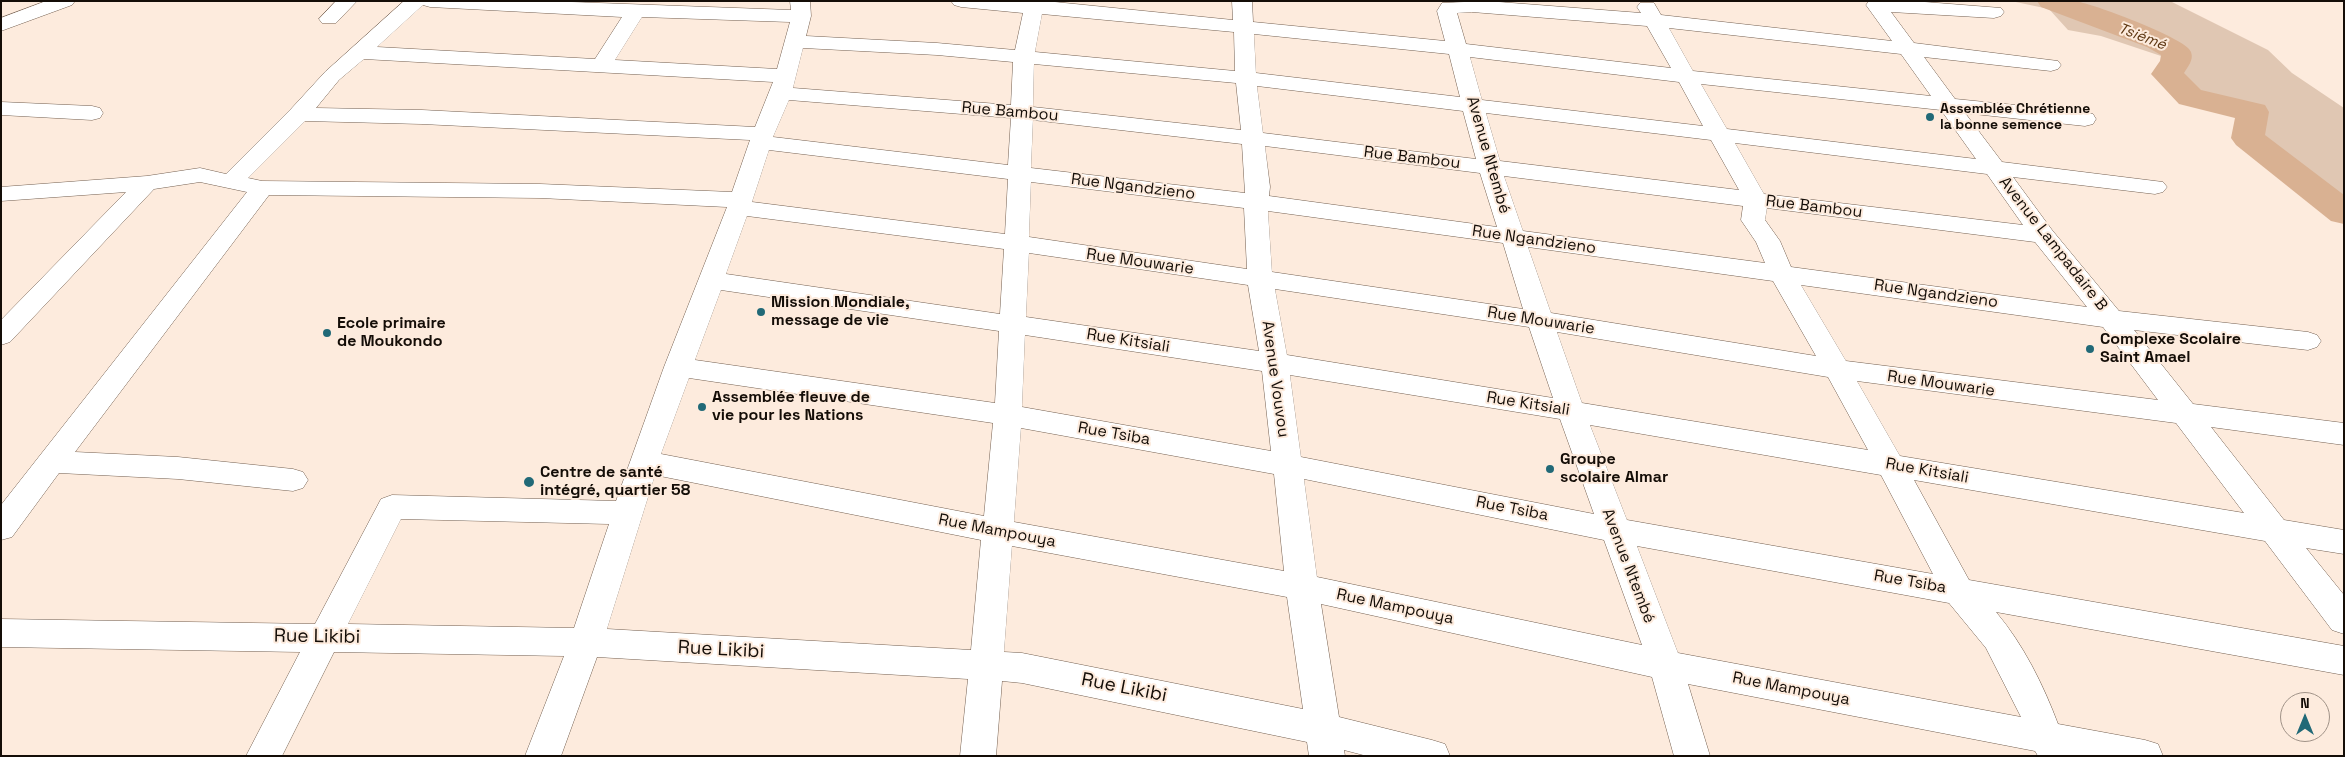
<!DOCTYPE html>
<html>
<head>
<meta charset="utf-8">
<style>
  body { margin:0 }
  #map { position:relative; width:2345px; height:757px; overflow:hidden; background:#fdebdd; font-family:"Space Grotesk",sans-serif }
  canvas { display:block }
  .frame { position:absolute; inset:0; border:2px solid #140d07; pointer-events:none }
  .north { position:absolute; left:2280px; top:692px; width:50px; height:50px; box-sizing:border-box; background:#fdebdd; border:1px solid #a09287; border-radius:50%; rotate:0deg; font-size:14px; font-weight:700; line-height:20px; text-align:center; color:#140d07 }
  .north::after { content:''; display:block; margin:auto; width:18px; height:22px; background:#216977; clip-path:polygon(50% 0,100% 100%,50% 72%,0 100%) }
</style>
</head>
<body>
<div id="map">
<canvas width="2345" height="757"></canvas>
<div class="frame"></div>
<div class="north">N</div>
</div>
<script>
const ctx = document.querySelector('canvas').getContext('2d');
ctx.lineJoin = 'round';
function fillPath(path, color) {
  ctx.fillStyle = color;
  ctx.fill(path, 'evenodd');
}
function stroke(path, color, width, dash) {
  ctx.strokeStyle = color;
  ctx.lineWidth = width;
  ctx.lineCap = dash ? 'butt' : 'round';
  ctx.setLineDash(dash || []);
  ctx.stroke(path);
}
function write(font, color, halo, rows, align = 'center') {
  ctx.font = font + ' "Space Grotesk",sans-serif';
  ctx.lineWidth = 4;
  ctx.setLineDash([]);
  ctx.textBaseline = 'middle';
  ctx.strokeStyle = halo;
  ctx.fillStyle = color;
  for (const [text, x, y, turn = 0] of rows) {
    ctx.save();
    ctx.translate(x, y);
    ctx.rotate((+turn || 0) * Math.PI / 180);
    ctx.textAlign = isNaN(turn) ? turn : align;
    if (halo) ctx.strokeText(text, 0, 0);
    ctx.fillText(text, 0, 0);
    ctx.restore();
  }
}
fillPath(new Path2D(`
  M 2011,1 L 2170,1 L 2268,50 L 2292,73 L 2344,108 L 2344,213 L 2248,138 L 2253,112 L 2190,97 L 2167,74 L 2176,61 L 2101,36 L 2068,30 L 2049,9 Z`), '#e0c7b3');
fillPath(new Path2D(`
  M 2037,1 C 2050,1 2066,0 2079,2 C 2096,5 2188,39 2191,52 C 2194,60 2188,66 2184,73 L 2201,90 L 2265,105 L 2269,112 L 2265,135 L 2344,195 L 2344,224 L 2331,221 L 2236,145 L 2231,138 L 2235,118 L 2179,104 L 2151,74 L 2160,61 L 2161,55 L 2147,47 L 2041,7 Z`), '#d9b192');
const minor = new Path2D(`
  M 46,1 L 75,1 L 72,5 L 1,31 L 1,18 Z
  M 336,1 L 357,1 L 336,23 L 322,23 L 319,19 Z
  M 404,1 L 544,1 L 791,10 L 790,1 L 810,1 L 811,16 L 806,36 L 937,43 L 1015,50 L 1023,13 L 961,7 L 954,5 L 951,1 L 1045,1 L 1233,20 L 1232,1 L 1252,1 L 1253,22 L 1445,41 L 1437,11 L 1442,3 L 1486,1 L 1641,13 L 1637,7 L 1640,3 L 1654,3 L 1661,15 L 1892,41 L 1866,5 L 1869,1 L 1912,1 L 2001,8 L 2004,12 L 2001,16 L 1994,18 L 1891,12 L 1914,43 L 2058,61 L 2061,65 L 2058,69 L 2051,71 L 1924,57 L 1955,99 L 2085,112 L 2093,114 L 2096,119 L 2093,124 L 2085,126 L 1965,113 L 2002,162 L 2163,182 L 2167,187 L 2163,192 L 2155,194 L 2013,177 L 2052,230 L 2119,311 L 2308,332 L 2317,335 L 2321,341 L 2317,347 L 2308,350 L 2134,330 L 2193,404 L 2344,423 L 2344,445 L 2211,427 L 2284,520 L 2344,530 L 2344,554 L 2306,548 L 2344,595 L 2344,634 L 2332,630 L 2265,541 L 1914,480 L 1969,580 L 2344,646 L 2344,675 L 1996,612 C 2023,644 2043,684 2058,724 L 2145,740 L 2158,744 L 2163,756 L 2038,756 L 2035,751 L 1688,684 L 1710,756 L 1674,756 L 1652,677 L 1321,604 L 1339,717 L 1432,740 L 1445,744 L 1450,756 L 1367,756 L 1344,750 L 1345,756 L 1309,756 L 1307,742 L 1022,683 L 1002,681 L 996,756 L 960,756 L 968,679 L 597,657 L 561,756 L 525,756 L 564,656 L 334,652 L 282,756 L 246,756 L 300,652 L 1,647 L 1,619 L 315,624 L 381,499 L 392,495 L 616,501 L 664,367 L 727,207 L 540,198 L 269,195 L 75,452 L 178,457 L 293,469 L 303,472 L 308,480 L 303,488 L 293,491 L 178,479 L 59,473 L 12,537 L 1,540 L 1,505 L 247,192 L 200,182 L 154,189 L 10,342 L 1,345 L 1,320 L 126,192 L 1,201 L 1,187 L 147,176 L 200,168 L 226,174 L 291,109 L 325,72 ZM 423,5 L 430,7 L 622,17 L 595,59 L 377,47 ZM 1472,12 L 1647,26 L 1671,68 L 1466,44 L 1457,13 ZM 1042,14 L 1234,32 L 1235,71 L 1035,52 ZM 642,17 L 790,22 L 777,69 L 615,60 ZM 1669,28 L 1901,54 L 1931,96 L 1693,71 ZM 1254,34 L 1449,54 L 1460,97 L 1256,73 ZM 803,48 L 937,55 L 1013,62 L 1011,105 L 793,88 ZM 1470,57 L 1679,82 L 1703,126 L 1482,100 ZM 364,59 L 773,82 L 755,127 L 422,110 L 316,108 L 339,80 ZM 1034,64 L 1236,83 L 1241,130 L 1033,107 ZM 1701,84 L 1941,110 L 1976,159 L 1727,129 ZM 1257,86 L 1463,111 L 1476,159 L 1263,133 ZM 789,100 L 1011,118 L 1008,165 L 773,137 ZM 1486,113 L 1711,140 L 1739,190 L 1500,161 ZM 1033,120 L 1242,144 L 1245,193 L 1031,168 ZM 305,121 L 422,124 L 750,140 L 732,192 L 540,184 L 262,181 L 248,178 ZM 1735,143 L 1987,174 L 2023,225 L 1764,194 ZM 1265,146 L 1480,173 L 1497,227 L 1269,196 L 1270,187 ZM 769,150 L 1008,179 L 1005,234 L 752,202 ZM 1504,176 L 1743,206 L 1741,220 L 1756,242 L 1765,263 L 1523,231 ZM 1031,182 L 1244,208 L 1247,269 L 1029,237 ZM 1767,208 L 2035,242 L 2087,307 L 1791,267 L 1780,241 L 1765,220 ZM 1268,211 L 1503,243 L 1523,309 L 1272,272 ZM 747,216 L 1004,249 L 1000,314 L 726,274 ZM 1528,247 L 1773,281 L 1816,356 L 1551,313 ZM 1029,253 L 1248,285 L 1259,351 L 1026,317 ZM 1801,285 L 2103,327 L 2158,400 L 1846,361 ZM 1275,289 L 1529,327 L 1553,398 L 1287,355 ZM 721,290 L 999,331 L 995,403 L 695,360 ZM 1557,332 L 1828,377 L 1868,450 L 1582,403 ZM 1025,335 L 1262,371 L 1271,451 L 1022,407 ZM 1290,375 L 1560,419 L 1594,514 L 1301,457 ZM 689,378 L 993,423 L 984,516 L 661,454 ZM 1857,381 L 2176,423 L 2244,513 L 1900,456 ZM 1590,425 L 1881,475 L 1933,574 L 1627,520 ZM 1021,428 L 1274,474 L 1284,571 L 1014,522 ZM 655,475 L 981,540 L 971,650 L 607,629 ZM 1304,479 L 1604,540 L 1642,645 L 1317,577 ZM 401,519 L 609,524 L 574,628 L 348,624 ZM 1012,546 L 1287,597 L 1303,709 L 1022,653 L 1004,652 ZM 1637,546 L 1949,603 L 1986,648 L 2021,717 L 1678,653 Z
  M 1,102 L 92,106 L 100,108 L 103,113 L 100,118 L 92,120 L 1,115 Z`);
stroke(minor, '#746051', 1);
fillPath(minor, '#fff');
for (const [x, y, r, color] of [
  [1930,117,5,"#216977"],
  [761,312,5,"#216977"],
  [327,333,5,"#216977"],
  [2090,349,5,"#216977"],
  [702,407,5,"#216977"],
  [1550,469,5,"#216977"],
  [529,482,6,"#216977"]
]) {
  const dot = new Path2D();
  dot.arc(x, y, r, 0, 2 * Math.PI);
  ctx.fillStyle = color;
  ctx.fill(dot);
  stroke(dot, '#fdebdd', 2);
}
write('bold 14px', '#140d07', '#fdebdd', [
  ["Assemblée Chrétienne",1940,109],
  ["la bonne semence",1940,125]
], 'left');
write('italic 15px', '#5e3713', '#fdebdd', [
  ["Tsiémé",2142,37,21]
]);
write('16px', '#140d07', '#fdebdd', [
  ["Rue Bambou",1010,112,5],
  ["Avenue Ntembé",1488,155,74],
  ["Rue Bambou",1412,158,7],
  ["Rue Ngandzieno",1133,187,7],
  ["Rue Bambou",1814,207,7],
  ["Rue Ngandzieno",1534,240,8],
  ["Avenue Lampadaire B",2053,244,52],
  ["Rue Mouwarie",1140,262,8],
  ["Rue Ngandzieno",1936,294,8],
  ["Rue Mouwarie",1541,321,9],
  ["Rue Kitsiali",1128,341,9],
  ["Avenue Vouvou",1275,379,82],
  ["Rue Mouwarie",1941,384,8],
  ["Rue Kitsiali",1528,404,9],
  ["Rue Tsiba",1114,434,10],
  ["Rue Kitsiali",1927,471,10],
  ["Rue Tsiba",1512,509,11],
  ["Rue Mampouya",997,531,11],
  ["Avenue Ntembé",1628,566,69],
  ["Rue Tsiba",1910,582,10],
  ["Rue Mampouya",1395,607,12],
  ["Rue Mampouya",1791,689,11]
]);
write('bold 16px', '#140d07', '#fdebdd', [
  ["Mission Mondiale,",771,303],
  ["message de vie",771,321],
  ["Ecole primaire",337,324],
  ["de Moukondo",337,342],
  ["Complexe Scolaire",2100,340],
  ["Saint Amael",2100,358],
  ["Assemblée fleuve de",712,398],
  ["vie pour les Nations",712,416],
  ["Groupe",1560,460],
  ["scolaire Almar",1560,478],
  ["Centre de santé",540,473],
  ["intégré, quartier 58",540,491]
], 'left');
write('19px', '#140d07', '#fdebdd', [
  ["Rue Likibi",317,637,1],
  ["Rue Likibi",721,650,3],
  ["Rue Likibi",1124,688,11]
]);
</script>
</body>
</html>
